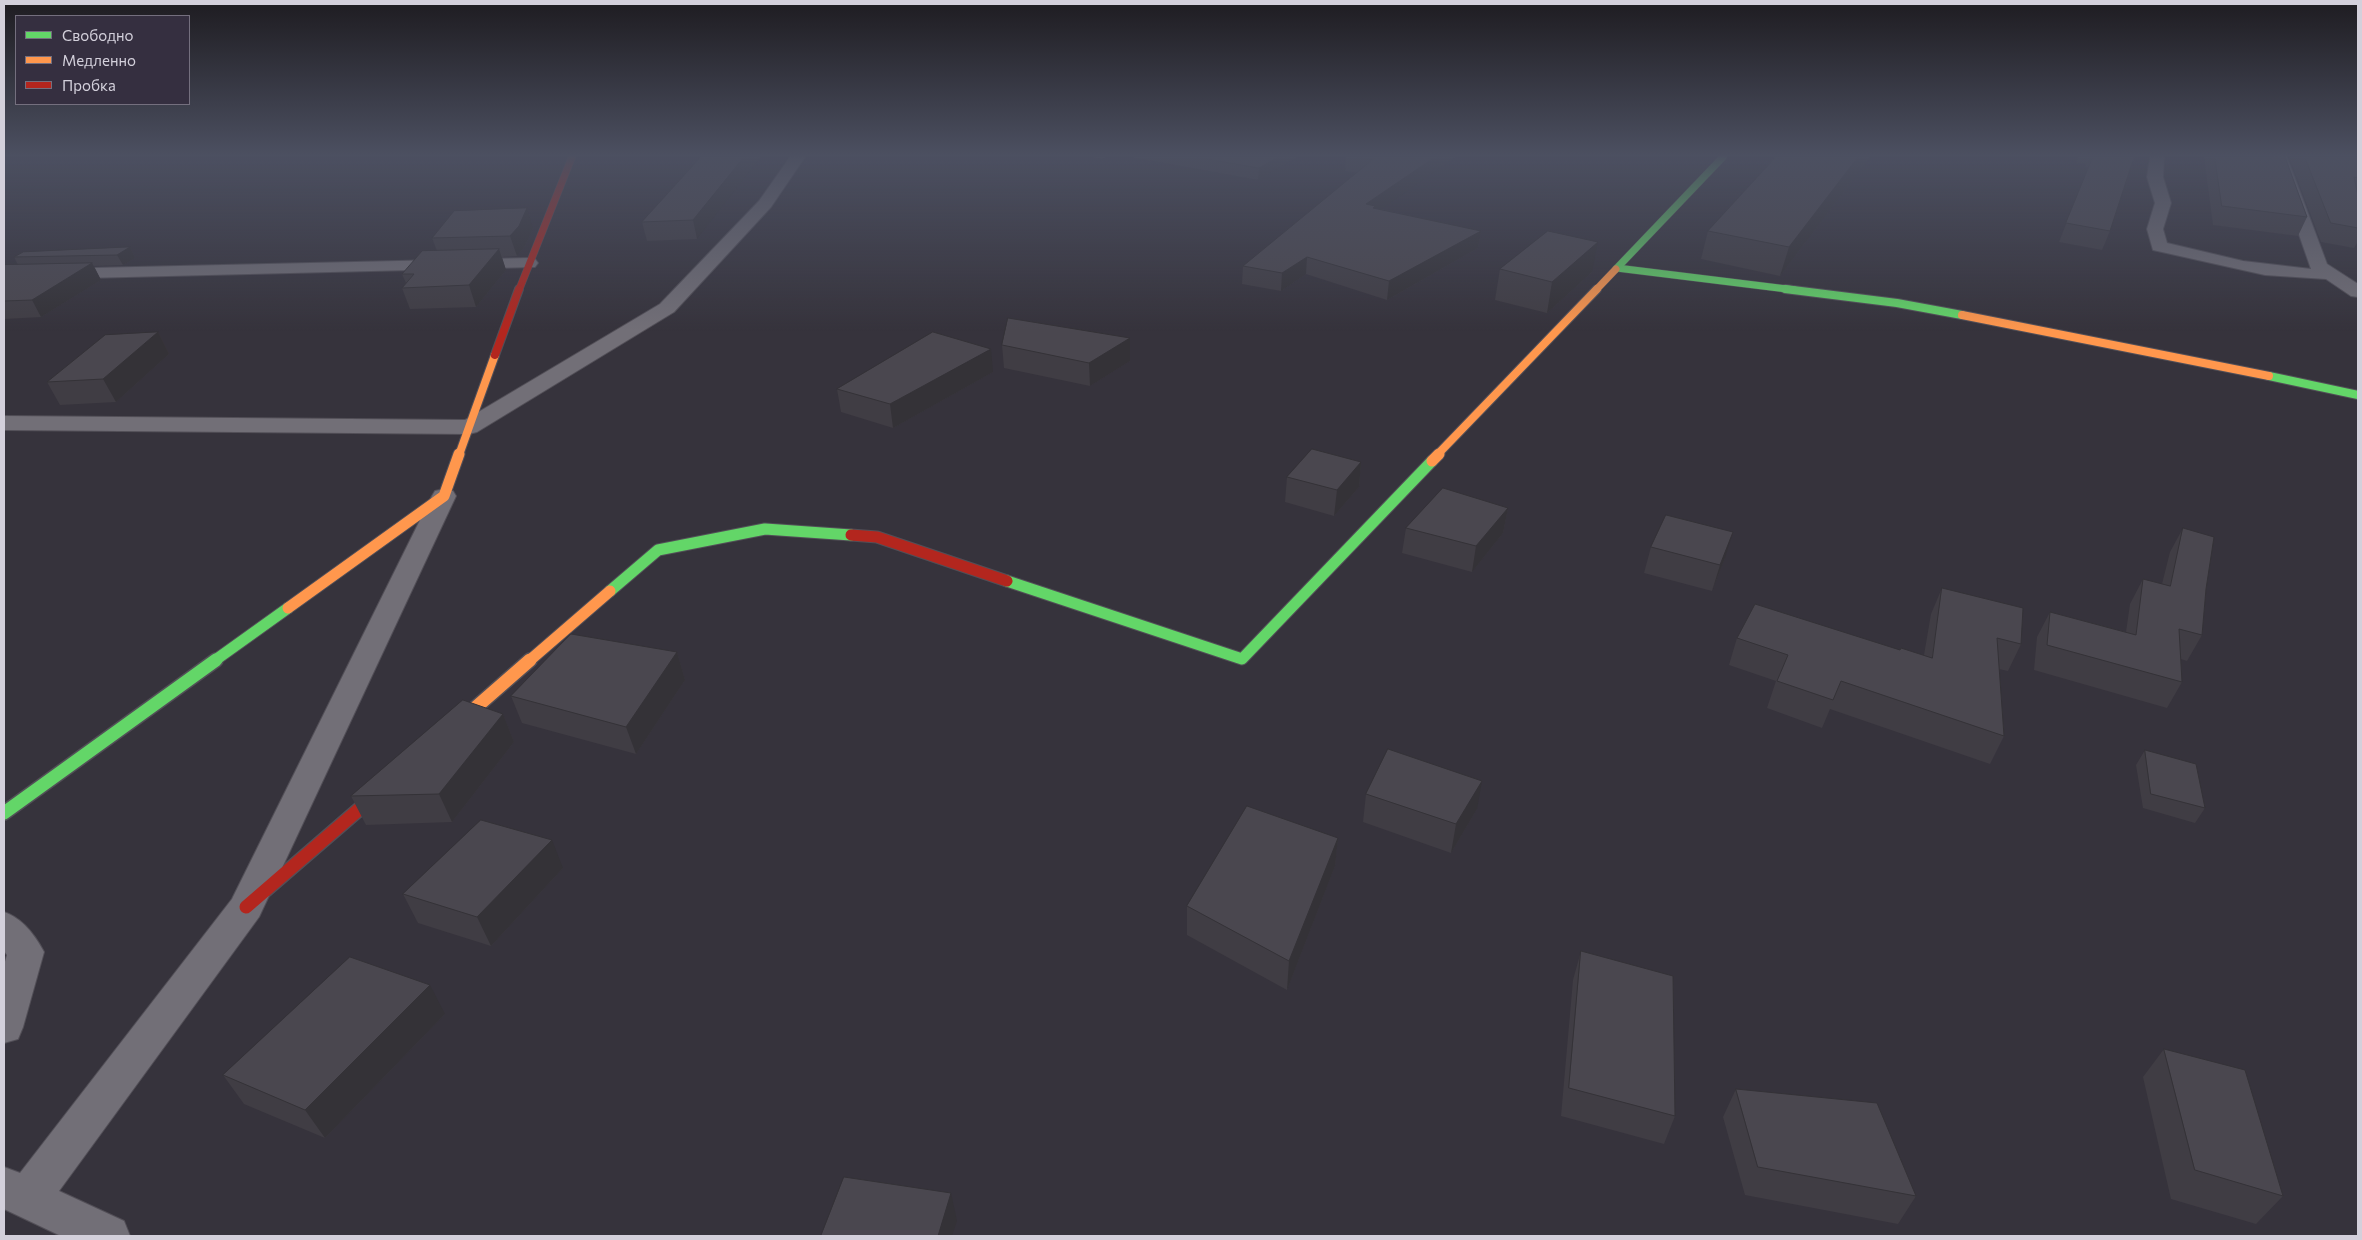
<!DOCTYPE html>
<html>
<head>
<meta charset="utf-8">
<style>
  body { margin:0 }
  #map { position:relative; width:2362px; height:1240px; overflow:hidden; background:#36333c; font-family:Commissioner,sans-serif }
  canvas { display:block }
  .frame { position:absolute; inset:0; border:5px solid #d3d0db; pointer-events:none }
  .legend { position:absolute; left:15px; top:15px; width:175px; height:90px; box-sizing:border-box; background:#352f40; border:1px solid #746f7e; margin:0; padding:6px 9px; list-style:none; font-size:15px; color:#d3d0db }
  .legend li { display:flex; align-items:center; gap:10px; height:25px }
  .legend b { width:25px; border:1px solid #746f7e }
</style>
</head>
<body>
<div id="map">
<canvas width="2362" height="1240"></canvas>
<div class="frame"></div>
<ul class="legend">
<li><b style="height:6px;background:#63d668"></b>Свободно</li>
<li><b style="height:6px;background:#ff974d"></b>Медленно</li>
<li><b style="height:6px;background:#b3261e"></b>Пробка</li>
</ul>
</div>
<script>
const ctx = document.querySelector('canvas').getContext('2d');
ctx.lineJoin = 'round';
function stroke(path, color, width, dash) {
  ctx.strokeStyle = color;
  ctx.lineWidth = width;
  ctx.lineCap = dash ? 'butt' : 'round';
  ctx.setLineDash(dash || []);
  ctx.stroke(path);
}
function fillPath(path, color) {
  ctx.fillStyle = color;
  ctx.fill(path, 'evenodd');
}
const street = new Path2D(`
  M 790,157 L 805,157 L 771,207 L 674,312 L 477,432 L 469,434 L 4,430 L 4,416 L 465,420 L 660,304 L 759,201 Z
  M 2150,157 L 2164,157 L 2163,177 L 2171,203 L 2163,229 L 2167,243 L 2243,261 L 2311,269 L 2272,157 L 2287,157 L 2327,264 L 2358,284 L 2358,297 L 2351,296 L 2326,279 L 2265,275 L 2153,250 L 2147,229 L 2155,203 L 2147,177 Z
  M 529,258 L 535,259 L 538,263 L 535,267 L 4,280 L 4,270 Z
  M 444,489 L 453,491 L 456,496 L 259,917 L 59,1191 L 124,1221 L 130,1236 L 61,1236 L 4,1209 L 4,1167 L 20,1173 L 232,899 L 432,496 L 435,491 Z
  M 4,912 C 22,918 35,935 44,952 L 23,1027 L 18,1039 L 4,1043 L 4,965 L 7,955 L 4,951 Z`);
const fastFar3 = new Path2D(`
  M 1617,268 L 1795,290
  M 1616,269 L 1723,157`);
const fastFar2 = new Path2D(`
  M 1785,289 L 1897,303 L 1962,315
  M 2269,376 L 2358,395`);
const fastFar1 = new Path2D(`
  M 1007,581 L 1242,659 L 1432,461
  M 610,591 L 658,550 L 765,529 L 851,535
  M 214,661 L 288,608`);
const fast = new Path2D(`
  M 4,813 L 216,660`);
const slowFar3 = new Path2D(`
  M 1596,290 L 1616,269`);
const slowFar2 = new Path2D(`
  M 1962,315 L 2269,376
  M 459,455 L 495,355
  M 1437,455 L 1597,289`);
const slowFar1 = new Path2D(`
  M 1432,461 L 1439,454
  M 288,608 L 444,496 L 459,454
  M 529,661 L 610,591`);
const slow = new Path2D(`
  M 450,730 L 530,660`);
const jamFar3 = new Path2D(`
  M 519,290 L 572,157`);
const jamFar2 = new Path2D(`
  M 495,355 L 519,289`);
const jamFar1 = new Path2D(`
  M 851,535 L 877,537 L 1007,581`);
const jam = new Path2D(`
  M 246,907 L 386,786`);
stroke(street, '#524f57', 2);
stroke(fastFar3, '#524f57', 8);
stroke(fastFar2, '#524f57', 10);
stroke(fastFar1, '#524f57', 13);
stroke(fast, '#524f57', 16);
stroke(slowFar3, '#524f57', 8);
stroke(slowFar2, '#524f57', 10);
stroke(slowFar1, '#524f57', 13);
stroke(slow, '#524f57', 16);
stroke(jamFar3, '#524f57', 8);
stroke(jamFar2, '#524f57', 10);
stroke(jamFar1, '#524f57', 13);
stroke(jam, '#524f57', 16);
fillPath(street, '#726f77');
stroke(fastFar3, '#63d668', 7);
stroke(fastFar2, '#63d668', 8);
stroke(fastFar1, '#63d668', 11);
stroke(fast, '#63d668', 13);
stroke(slowFar3, '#ff974d', 7);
stroke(slowFar2, '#ff974d', 8);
stroke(slowFar1, '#ff974d', 11);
stroke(slow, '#ff974d', 13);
stroke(jamFar3, '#b3261e', 7);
stroke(jamFar2, '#b3261e', 8);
stroke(jamFar1, '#b3261e', 11);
stroke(jam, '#b3261e', 13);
fillPath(new Path2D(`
  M 701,157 L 697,239 L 647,241 L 642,222 Z
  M 1093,157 L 1106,157 L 1102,159 Z
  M 1131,157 L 1297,157 L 1258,180 Z
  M 1346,157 L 1455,157 L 1381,209 L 1481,231 L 1478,248 L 1387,300 L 1306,274 L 1281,291 L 1242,284 L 1243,266 L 1357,173 L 1345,171 Z
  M 1870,157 L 1780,276 L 1701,259 L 1708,231 Z
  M 2078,157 L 2134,157 L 2110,231 L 2102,250 L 2059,242 L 2088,168 L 2085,167 L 2086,164 L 2076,163 Z
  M 2204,157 L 2285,157 L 2307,217 L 2298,236 L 2213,225 Z
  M 2289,157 L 2358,157 L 2358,241 L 2354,248 L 2321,242 Z
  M 533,228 L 525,246 L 517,256 L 502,257 L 506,270 L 476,307 L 410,309 L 402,288 L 406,283 L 402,274 L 437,251 L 432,238 Z
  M 130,247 L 135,258 L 123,265 L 94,266 L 101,280 L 41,317 L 4,319 L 4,265 L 18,265 L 14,257 Z
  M 1500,269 L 1592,272 L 1547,313 L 1495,300 Z
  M 158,332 L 169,354 L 116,402 L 60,405 L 47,382 Z
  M 1130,338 L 1130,361 L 1090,386 L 1004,368 L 1002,345 Z
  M 993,372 L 893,428 L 841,412 L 837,389 Z
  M 1361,462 L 1359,487 L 1334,516 L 1285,502 L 1287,477 Z
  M 1508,508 L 1503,533 L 1472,572 L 1402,553 L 1406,528 Z
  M 2183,528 L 2206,589 L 2202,635 L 2187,661 L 2181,659 L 2182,682 L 2167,708 L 2034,670 L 2037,637 L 2050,612 L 2126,632 L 2130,604 L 2143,579 L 2162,584 L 2170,552 Z
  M 1651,547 L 1725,558 L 1712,591 L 1644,573 Z
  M 1942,588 L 2021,644 L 2008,671 L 1999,669 L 2004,736 L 1990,764 L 1830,709 L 1822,728 L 1767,708 L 1776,681 L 1729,665 L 1737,638 L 1900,650 L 1924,655 L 1931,614 Z
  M 677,652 L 685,680 L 636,754 L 522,723 L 511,696 Z
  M 503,714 L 514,742 L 452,822 L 366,825 L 351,796 Z
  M 2145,750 L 2205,808 L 2195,823 L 2143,808 L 2136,765 Z
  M 1366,794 L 1477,809 L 1451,853 L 1363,822 Z
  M 1338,838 L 1335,866 L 1287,990 L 1187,935 L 1187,906 Z
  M 563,868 L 491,946 L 418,923 L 403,894 Z
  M 1581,951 L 1675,1116 L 1664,1144 L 1561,1116 L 1573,980 Z
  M 445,1014 L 325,1138 L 244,1104 L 223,1075 Z
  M 2164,1049 L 2283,1196 L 2256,1224 L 2171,1199 L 2143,1077 Z
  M 1736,1089 L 1916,1196 L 1898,1224 L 1745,1195 L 1723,1117 Z`), '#403d44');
fillPath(new Path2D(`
  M 744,157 L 761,157 L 697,239 L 693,220 Z
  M 1278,157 L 1297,157 L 1258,180 L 1259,168 Z
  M 1435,157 L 1455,157 L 1375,214 L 1366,204 Z
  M 1858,157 L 1870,157 L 1780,276 L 1789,247 Z
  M 527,208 L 533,228 L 525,246 L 517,256 L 510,236 Z
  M 1481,231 L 1478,248 L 1387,300 L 1389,281 Z
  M 1598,242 L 1592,272 L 1547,313 L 1552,282 Z
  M 130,247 L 135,258 L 123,265 L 117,255 Z
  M 499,249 L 506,270 L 476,307 L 469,285 Z
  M 1307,257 L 1306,274 L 1281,291 L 1282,273 Z
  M 92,263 L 101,280 L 41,317 L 32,300 Z
  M 158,332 L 169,354 L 116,402 L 103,379 Z
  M 1130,338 L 1130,361 L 1090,386 L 1089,363 Z
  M 991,349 L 993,372 L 893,428 L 890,404 Z
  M 1361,462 L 1359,487 L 1334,516 L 1337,490 Z
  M 1508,508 L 1503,533 L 1472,572 L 1476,546 Z
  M 1733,532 L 1725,558 L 1712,591 L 1720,565 Z
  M 677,652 L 685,680 L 636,754 L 626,727 Z
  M 503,714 L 514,742 L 452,822 L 439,794 Z
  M 1482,781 L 1477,809 L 1451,853 L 1456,824 Z
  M 1338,838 L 1335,866 L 1287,990 L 1289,961 Z
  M 552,840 L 563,868 L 491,946 L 477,917 Z
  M 430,985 L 445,1014 L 325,1138 L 305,1110 Z
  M 951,1193 L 957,1221 L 952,1236 L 938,1236 Z`), '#343237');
const building = new Path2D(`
  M 701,157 L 744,157 L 693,220 L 642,222 Z
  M 1196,157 L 1278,157 L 1259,168 Z
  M 1357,157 L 1435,157 L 1366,204 L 1375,206 L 1373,208 L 1481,231 L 1389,281 L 1307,257 L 1282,273 L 1243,266 L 1372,160 Z
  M 1776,157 L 1858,157 L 1789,247 L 1708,231 Z
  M 2093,157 L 2134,157 L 2110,231 L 2066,223 Z
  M 2215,157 L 2285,157 L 2307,217 L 2222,206 Z
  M 2305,157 L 2358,157 L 2358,178 L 2354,177 L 2358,196 L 2358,228 L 2331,223 Z
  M 527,208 L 519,226 L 510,236 L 432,238 L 454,211 Z
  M 1548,231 L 1598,242 L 1552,282 L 1500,269 Z
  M 130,247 L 117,255 L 14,257 L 23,252 Z
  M 499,249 L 469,285 L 402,288 L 414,274 L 402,274 L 422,251 Z
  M 92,263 L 32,300 L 4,301 L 4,265 Z
  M 1008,318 L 1130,338 L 1089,363 L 1002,345 Z
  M 158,332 L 103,379 L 47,382 L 105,335 Z
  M 933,332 L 991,349 L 890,404 L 837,389 Z
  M 1312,449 L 1361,462 L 1337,490 L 1287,477 Z
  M 1443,488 L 1508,508 L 1476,546 L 1406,528 Z
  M 1666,515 L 1733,532 L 1720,565 L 1651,547 Z
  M 2183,528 L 2214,537 L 2206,589 L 2202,635 L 2179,629 L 2182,682 L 2047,645 L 2050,612 L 2136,635 L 2143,579 L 2170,586 Z
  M 1942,588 L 2023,608 L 2021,644 L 1997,638 L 2004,736 L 1841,681 L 1833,700 L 1777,681 L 1788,655 L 1737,638 L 1755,604 L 1900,650 L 1901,648 L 1932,658 Z
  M 571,634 L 677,652 L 626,727 L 511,696 Z
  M 463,700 L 503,714 L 439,794 L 351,796 Z
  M 1388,749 L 1482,781 L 1456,824 L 1366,794 Z
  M 2145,750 L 2196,764 L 2205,808 L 2151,794 Z
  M 1247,806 L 1338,838 L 1289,961 L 1187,906 Z
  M 481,820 L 552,840 L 477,917 L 403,894 Z
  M 1581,951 L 1673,976 L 1675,1116 L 1569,1088 Z
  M 350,957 L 430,985 L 305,1110 L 223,1075 Z
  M 2164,1049 L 2245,1070 L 2283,1196 L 2195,1170 Z
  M 1736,1089 L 1877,1103 L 1916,1196 L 1758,1167 Z
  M 844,1177 L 951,1193 L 938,1236 L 821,1236 Z`);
fillPath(building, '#4a474f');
stroke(building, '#343237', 1);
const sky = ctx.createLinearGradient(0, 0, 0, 331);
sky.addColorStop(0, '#1e1c21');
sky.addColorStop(0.47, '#4c5061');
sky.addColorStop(1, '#4c506100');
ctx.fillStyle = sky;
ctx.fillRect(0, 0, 2362, 331);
</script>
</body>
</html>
